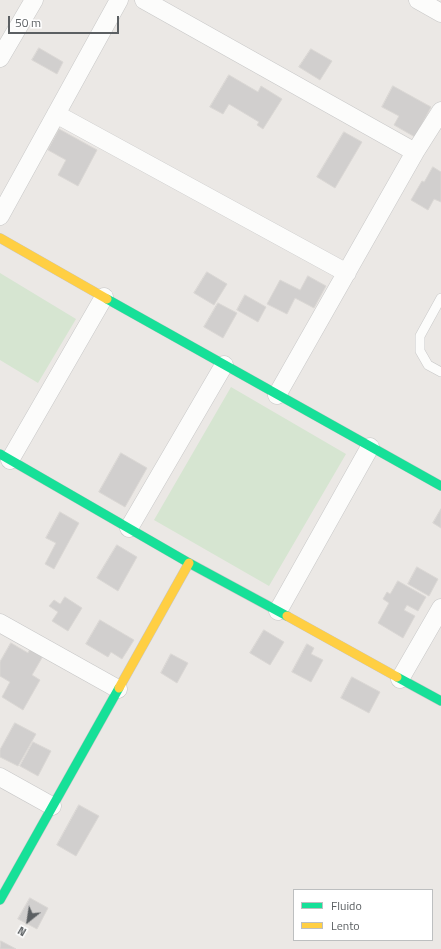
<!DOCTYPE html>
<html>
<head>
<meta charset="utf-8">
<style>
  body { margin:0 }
  #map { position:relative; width:441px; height:949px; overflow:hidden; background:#ebe8e5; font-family:"Titillium Web",sans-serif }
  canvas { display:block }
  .legend { position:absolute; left:293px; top:889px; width:140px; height:52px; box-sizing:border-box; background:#fff; border:1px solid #bdbfc0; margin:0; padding:5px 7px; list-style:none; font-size:12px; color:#5b5f62 }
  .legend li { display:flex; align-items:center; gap:8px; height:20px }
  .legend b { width:20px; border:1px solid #bdbfc0 }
  .north { position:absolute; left:8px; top:901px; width:40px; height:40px; -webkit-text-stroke:3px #fff; paint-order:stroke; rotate:210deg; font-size:11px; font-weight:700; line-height:16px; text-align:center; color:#5b5f62 }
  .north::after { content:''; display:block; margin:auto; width:14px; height:18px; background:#5b5f62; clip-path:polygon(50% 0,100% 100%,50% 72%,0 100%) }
  .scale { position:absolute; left:8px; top:16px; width:111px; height:18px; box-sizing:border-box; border:2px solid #5b5f62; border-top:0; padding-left:5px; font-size:12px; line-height:14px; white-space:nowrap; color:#5b5f62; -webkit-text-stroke:3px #fff; paint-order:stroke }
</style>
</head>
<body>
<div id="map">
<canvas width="441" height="949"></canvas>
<ul class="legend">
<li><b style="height:5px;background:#16e098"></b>Fluido</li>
<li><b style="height:5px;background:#ffcf43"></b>Lento</li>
</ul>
<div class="north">N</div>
<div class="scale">50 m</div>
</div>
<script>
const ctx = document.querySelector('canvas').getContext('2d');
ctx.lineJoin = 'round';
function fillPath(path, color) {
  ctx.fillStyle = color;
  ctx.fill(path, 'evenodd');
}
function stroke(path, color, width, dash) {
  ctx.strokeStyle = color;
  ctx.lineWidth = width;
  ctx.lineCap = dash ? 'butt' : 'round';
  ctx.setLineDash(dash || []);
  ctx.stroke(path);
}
fillPath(new Path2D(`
  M 0,273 L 76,319 L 38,383 L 0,360 Z
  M 231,387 L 346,454 L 269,586 L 154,520 Z`), '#d6e5d1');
const building = new Path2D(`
  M 39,48 L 63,62 L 57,74 L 32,60 Z
  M 311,49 L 332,61 L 320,80 L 299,67 Z
  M 229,75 L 258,92 L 261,86 L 282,99 L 263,129 L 257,125 L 259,122 L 229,104 L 223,114 L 210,107 Z
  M 393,86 L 431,107 L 415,137 L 394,125 L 399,116 L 382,107 Z
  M 59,129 L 97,150 L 78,186 L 58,175 L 66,160 L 48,150 Z
  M 344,132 L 362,142 L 335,188 L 317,177 Z
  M 433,167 L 441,172 L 441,202 L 434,199 L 428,210 L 411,200 L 422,181 L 424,182 Z
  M 207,272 L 227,284 L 214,305 L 194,293 Z
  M 308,276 L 326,286 L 314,308 L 295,298 L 287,314 L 267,304 L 280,280 L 300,290 Z
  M 245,295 L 266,307 L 258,322 L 237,310 Z
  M 218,303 L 237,313 L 223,338 L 204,327 Z
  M 121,453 L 147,468 L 125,507 L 99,492 Z
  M 441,509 L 441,528 L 433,523 Z
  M 60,512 L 79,523 L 54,569 L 45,564 L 56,543 L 46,538 Z
  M 117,545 L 137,557 L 118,591 L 97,578 Z
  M 417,567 L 438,579 L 429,596 L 408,584 Z
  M 398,581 L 426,597 L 418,611 L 407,605 L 404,610 L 415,616 L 403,638 L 378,623 L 389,603 L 383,599 L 387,592 L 390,594 Z
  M 65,597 L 82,608 L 68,631 L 52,621 L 58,612 L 49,606 L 54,600 L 60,604 Z
  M 100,620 L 134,640 L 122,659 L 111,652 L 108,657 L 86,644 Z
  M 264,630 L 284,642 L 270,665 L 250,653 Z
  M 11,643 L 28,653 L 30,649 L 43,656 L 32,675 L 40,680 L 23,710 L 2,697 L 10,682 L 0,676 L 0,662 Z
  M 307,644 L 314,648 L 311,654 L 323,660 L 311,682 L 292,672 Z
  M 171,654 L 188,663 L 177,683 L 161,673 Z
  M 352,677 L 380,692 L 369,713 L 341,698 Z
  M 15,723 L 36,734 L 18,766 L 0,757 L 0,750 Z
  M 33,742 L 51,751 L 38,776 L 20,766 Z
  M 79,805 L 99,816 L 76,856 L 57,845 Z
  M 30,898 L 48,908 L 37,929 L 18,919 Z
  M 1,941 L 16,949 L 0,949 Z`);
fillPath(building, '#d1cfce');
stroke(building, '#dad7d4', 1);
const lane = new Path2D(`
  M 441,298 L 420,336 L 420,351 L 428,365 L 441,372`);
const street = new Path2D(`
  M 144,0 L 415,152
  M 418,0 L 441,13
  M 0,58 L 34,0
  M 56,114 L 347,273
  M 0,216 L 119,0
  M 277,395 L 415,152 L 441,111
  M 10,460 L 104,297
  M 129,528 L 224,365
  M 278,611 L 370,447
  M 0,623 L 118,689
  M 400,679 L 441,608
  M 0,777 L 52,806`);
const fast = new Path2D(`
  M 107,299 L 441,486
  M 0,454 L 189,563 L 287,616
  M 397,677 L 441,701
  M 0,900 L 119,688`);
const slow = new Path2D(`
  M 0,238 L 107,299
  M 287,616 L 397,677
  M 119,688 L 189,563`);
stroke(lane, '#c7c7c7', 10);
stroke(street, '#c7c7c7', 19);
stroke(fast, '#c6c5c6', 10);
stroke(slow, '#c6c5c6', 10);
stroke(lane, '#fcfcfb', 9);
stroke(street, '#fcfcfb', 18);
stroke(fast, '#16e098', 9);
stroke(slow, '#ffcf43', 9);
</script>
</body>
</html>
